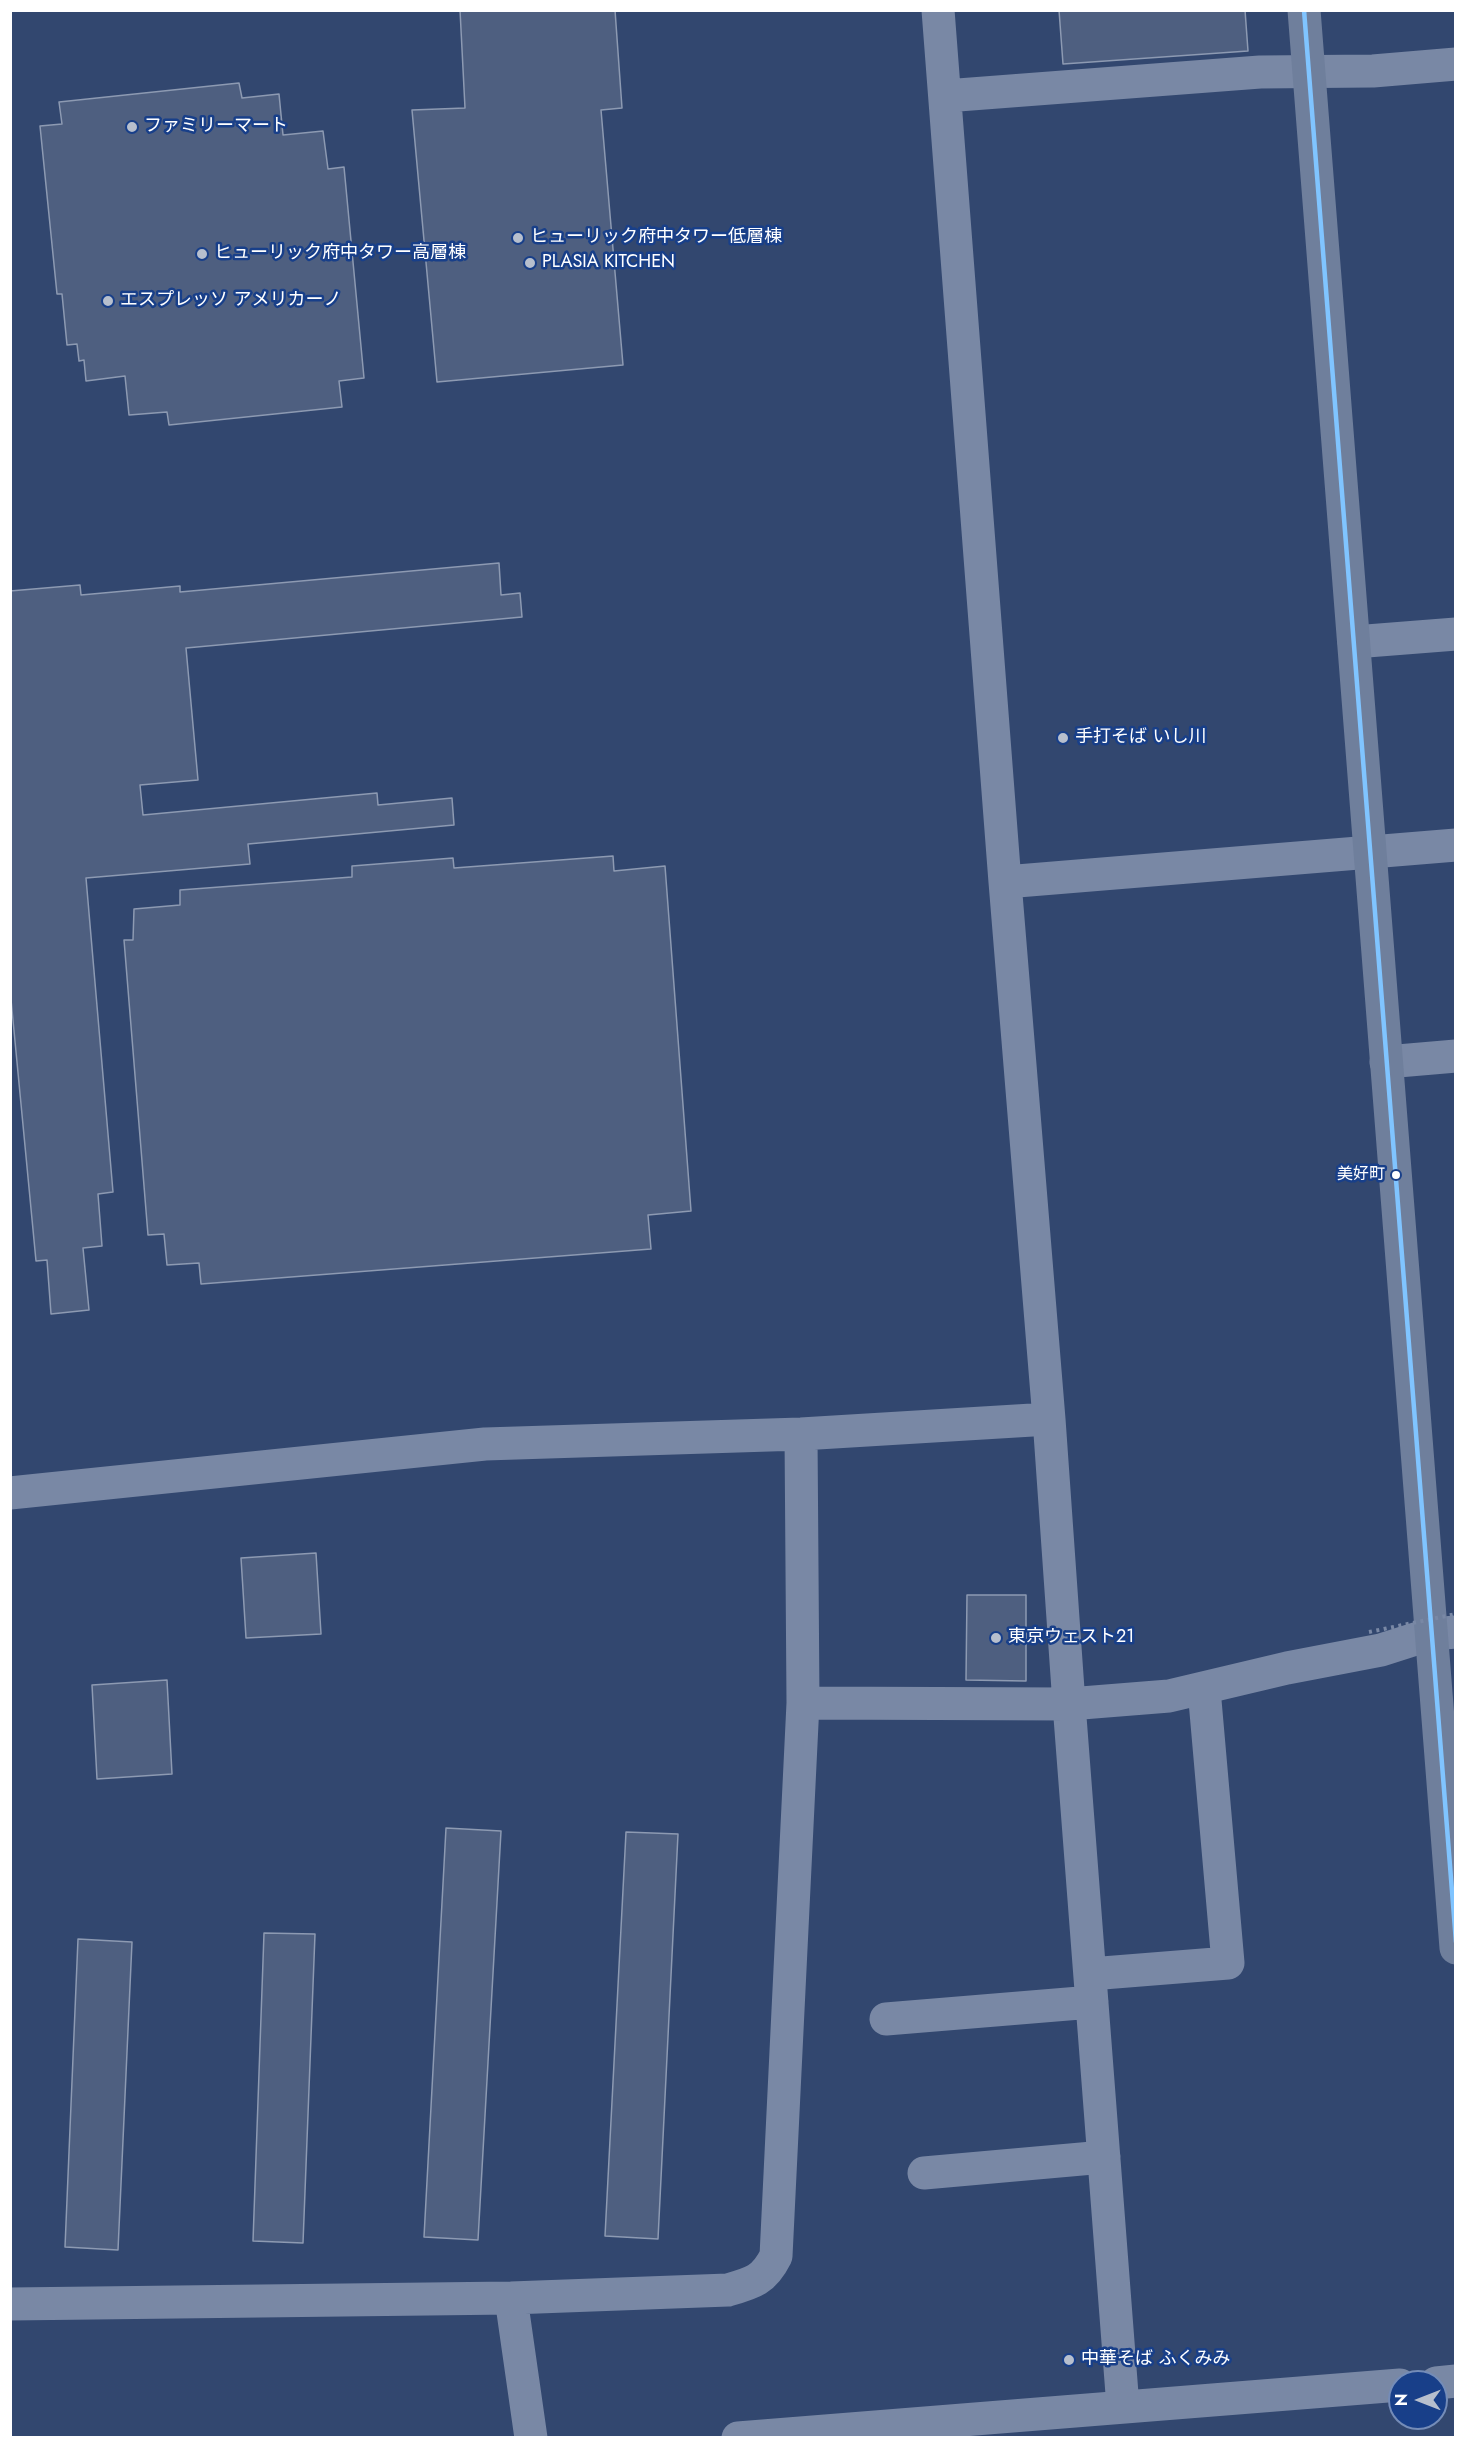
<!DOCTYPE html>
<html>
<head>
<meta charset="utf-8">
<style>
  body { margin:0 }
  #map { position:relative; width:1466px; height:2448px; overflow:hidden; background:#32476f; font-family:Jost,sans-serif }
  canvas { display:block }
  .frame { position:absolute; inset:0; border:12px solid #fff; pointer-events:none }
  .north { position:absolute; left:1388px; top:2370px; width:60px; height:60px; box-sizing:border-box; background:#183f89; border:2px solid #748cb8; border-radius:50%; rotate:270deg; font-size:16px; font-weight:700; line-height:24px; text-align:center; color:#fff }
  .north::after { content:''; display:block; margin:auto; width:21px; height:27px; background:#b7bfcd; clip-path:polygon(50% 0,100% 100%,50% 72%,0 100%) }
</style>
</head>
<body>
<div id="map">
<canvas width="1466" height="2448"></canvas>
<div class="frame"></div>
<div class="north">N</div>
</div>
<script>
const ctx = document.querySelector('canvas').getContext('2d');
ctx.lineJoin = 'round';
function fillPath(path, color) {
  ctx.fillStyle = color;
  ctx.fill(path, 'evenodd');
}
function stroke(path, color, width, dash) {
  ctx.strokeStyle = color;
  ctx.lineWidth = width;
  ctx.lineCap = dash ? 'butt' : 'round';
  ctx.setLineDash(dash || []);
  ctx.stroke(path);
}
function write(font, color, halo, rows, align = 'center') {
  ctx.font = font + ' Jost,"Noto Sans JP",sans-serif';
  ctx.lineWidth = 5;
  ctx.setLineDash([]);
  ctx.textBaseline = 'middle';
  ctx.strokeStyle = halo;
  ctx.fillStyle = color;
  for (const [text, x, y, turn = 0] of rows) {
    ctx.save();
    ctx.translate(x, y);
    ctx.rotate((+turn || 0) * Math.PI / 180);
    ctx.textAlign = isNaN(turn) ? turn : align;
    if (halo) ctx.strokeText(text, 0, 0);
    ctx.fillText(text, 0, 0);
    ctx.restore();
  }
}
const building = new Path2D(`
  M 460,10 L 615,10 L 622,108 L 601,110 L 623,365 L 437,382 L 412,110 L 465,108 Z
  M 1059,10 L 1245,10 L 1248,51 L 1063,64 Z
  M 239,83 L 242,98 L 279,94 L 283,135 L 323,131 L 328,169 L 344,167 L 364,378 L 339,381 L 342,407 L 169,425 L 167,412 L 129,415 L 125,376 L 86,381 L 84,360 L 79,361 L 77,344 L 67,345 L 62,294 L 57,294 L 40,126 L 62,124 L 59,102 Z
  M 499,563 L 501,595 L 520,593 L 522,617 L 186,648 L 198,780 L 140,785 L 143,815 L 377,793 L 378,805 L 452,798 L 454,825 L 248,844 L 250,864 L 86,878 L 113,1192 L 98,1194 L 102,1246 L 83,1248 L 89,1310 L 51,1314 L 47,1260 L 36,1261 L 10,989 L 10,591 L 80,585 L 81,595 L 180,586 L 180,592 Z
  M 613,856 L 614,871 L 665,866 L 691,1211 L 648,1215 L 651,1249 L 201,1284 L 199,1263 L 167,1265 L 164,1234 L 148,1235 L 124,940 L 133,940 L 134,909 L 180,905 L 180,890 L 352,877 L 352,866 L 453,858 L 454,868 Z
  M 316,1553 L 321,1634 L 246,1638 L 241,1558 Z
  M 967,1595 L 1026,1595 L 1026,1681 L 966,1680 Z
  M 167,1680 L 172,1774 L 97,1779 L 92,1685 Z
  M 446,1828 L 501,1831 L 478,2240 L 424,2237 Z
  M 626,1832 L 678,1834 L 658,2239 L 605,2236 Z
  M 264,1933 L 315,1934 L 303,2243 L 253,2241 Z
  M 78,1939 L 132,1942 L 118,2250 L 65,2247 Z`);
fillPath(building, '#4e5f80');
stroke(building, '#8d9ab2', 1.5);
stroke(new Path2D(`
  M 938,10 L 1005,882 L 1049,1419 L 1069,1704 L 1123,2407
  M 945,96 L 1260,72 L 1373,71 L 1456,64
  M 1354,642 L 1456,634
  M 1005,882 L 1456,845
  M 1386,1062 L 1456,1056
  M 10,1493 L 485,1444 L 801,1434 L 1049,1419
  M 803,1703 L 1069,1704 L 1169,1696 L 1287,1668 L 1381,1650 L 1431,1634 L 1456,1632
  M 1090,1974 L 1228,1963 L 1204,1689
  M 886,2019 L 1092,2002
  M 924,2173 L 1104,2157
  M 511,2298 L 531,2438
  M 10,2304 L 511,2298 L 728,2290 C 753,2283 764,2280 776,2256 L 803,1703 L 801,1434
  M 1436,2383 L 1456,2381
  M 738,2438 L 1400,2385`), '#7988a5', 33);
stroke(new Path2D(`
  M 1304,10 L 1456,1948`), '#6f7f9c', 33);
stroke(new Path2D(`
  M 1369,1632 L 1456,1614`), '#7988a5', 4, [3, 4.5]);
stroke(new Path2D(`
  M 1304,10 L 1456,1942`), '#80c4ff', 4.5);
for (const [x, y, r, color] of [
  [132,127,6,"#b7bfcd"],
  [518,238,6,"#b7bfcd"],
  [202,254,6,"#b7bfcd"],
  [530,263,6,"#b7bfcd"],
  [108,301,6,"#b7bfcd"],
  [1063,738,6,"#b7bfcd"],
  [1396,1175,5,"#fff"],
  [996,1638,6,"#b7bfcd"],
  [1069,2360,6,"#b7bfcd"]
]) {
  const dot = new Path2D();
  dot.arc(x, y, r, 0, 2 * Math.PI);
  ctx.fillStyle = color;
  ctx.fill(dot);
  stroke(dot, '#183f89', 2);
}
write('16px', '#fff', '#183f89', [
  ["美好町",1385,1175]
], 'right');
write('18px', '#fff', '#183f89', [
  ["ファミリーマート",144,127],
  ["ヒューリック府中タワー低層棟",530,238],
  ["ヒューリック府中タワー高層棟",214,254],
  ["PLASIA KITCHEN",542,263],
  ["エスプレッソ アメリカーノ",120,301],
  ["手打そば いし川",1075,738],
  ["東京ウェスト21",1008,1638],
  ["中華そば ふくみみ",1081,2360]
], 'left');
</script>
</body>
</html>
